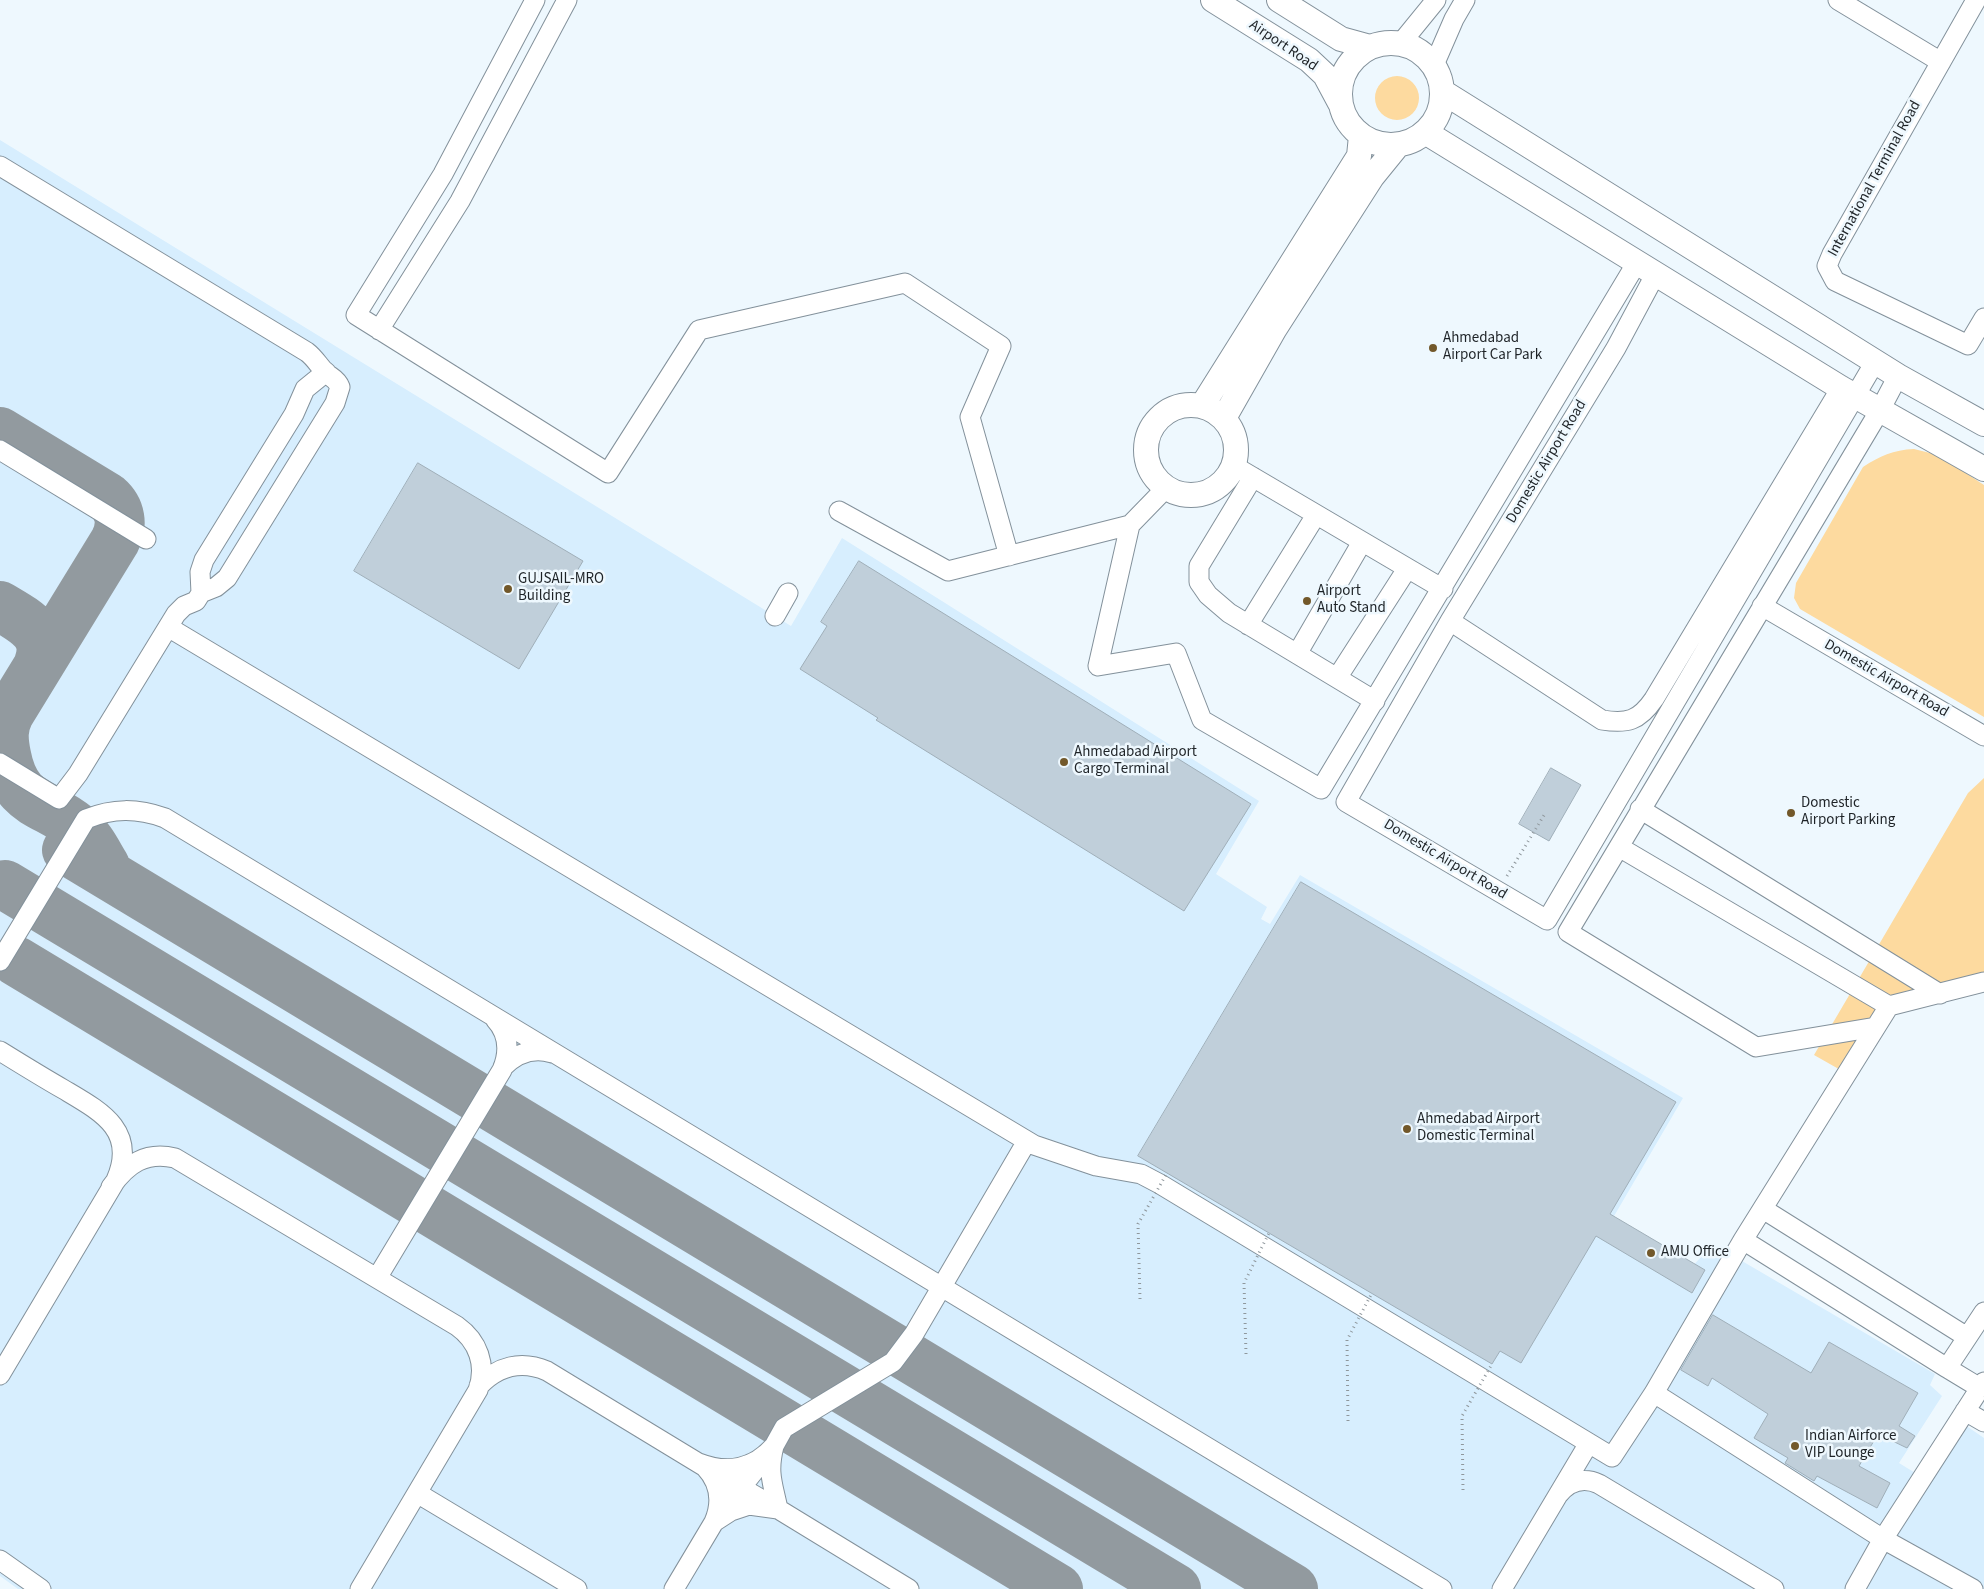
<!DOCTYPE html>
<html>
<head>
<meta charset="utf-8">
<style>
  body { margin:0 }
  canvas { display:block; background:#eef8fe }
</style>
</head>
<body>
<canvas width="1984" height="1589"></canvas>
<script>
const ctx = document.querySelector('canvas').getContext('2d');
ctx.lineJoin = 'round';
function fillPath(path, color) {
  ctx.fillStyle = color;
  ctx.fill(path, 'evenodd');
}
function stroke(path, color, width, dash) {
  ctx.strokeStyle = color;
  ctx.lineWidth = width;
  ctx.lineCap = dash ? 'butt' : 'round';
  ctx.setLineDash(dash || []);
  ctx.stroke(path);
}
function write(font, color, halo, rows, align = 'center') {
  ctx.font = font + ' "Source Sans 3",sans-serif';
  ctx.lineWidth = 5;
  ctx.setLineDash([]);
  ctx.textBaseline = 'middle';
  ctx.strokeStyle = halo;
  ctx.fillStyle = color;
  for (const [text, x, y, turn = 0] of rows) {
    ctx.save();
    ctx.translate(x, y);
    ctx.rotate((+turn || 0) * Math.PI / 180);
    ctx.textAlign = isNaN(turn) ? turn : align;
    if (halo) ctx.strokeText(text, 0, 0);
    ctx.fillText(text, 0, 0);
    ctx.restore();
  }
}
fillPath(new Path2D(`
  M 0,140 L 791,626 L 842,538 L 1259,801 L 1216,874 L 1267,907 L 1261,919 L 1270,924 L 1300,875 L 1683,1098 L 1610,1223 L 1689,1270 L 1713,1244 L 1935,1374 L 1930,1385 L 1942,1396 L 1899,1463 L 1925,1479 L 1962,1423 L 1984,1438 L 1984,1589 L 18,1589 L 0,1576 Z`), '#d7eefe');
fillPath(new Path2D(`
  M1375 98a22 22 0 1 1 44 0a22 22 0 1 1-44 0Z
  M 1914,449 L 1938,455 L 1984,485 L 1984,717 L 1800,609 L 1794,598 L 1796,583 L 1863,467 C 1880,456 1893,450 1914,449 Z
  M 1984,778 L 1984,974 L 1887,999 L 1844,1072 L 1814,1055 L 1968,793 Z`), '#fdda9f');
stroke(new Path2D(`
  M 0,432 L 107,497 C 121,509 123,525 115,541 L 9,714 C 2,728 3,740 6,755 C 16,807 44,800 78,828 C 90,838 97,853 105,866
  M 0,606 C 23,620 50,632 39,663
  M 67,850 L 1293,1589
  M 5,885 L 1176,1589
  M 16,961 L 1058,1589`), '#929a9f', 50);
const building = new Path2D(`
  M 418,463 L 583,561 L 519,669 L 354,571 Z
  M 859,561 L 1251,804 L 1184,911 L 876,720 L 878,718 L 800,669 L 827,626 L 821,622 Z
  M 1551,768 L 1581,785 L 1549,841 L 1519,824 Z
  M 1301,882 L 1676,1102 L 1610,1214 L 1705,1270 L 1692,1293 L 1596,1236 L 1521,1363 L 1500,1351 L 1492,1364 L 1138,1156 Z
  M 1713,1315 L 1811,1373 L 1829,1342 L 1918,1393 L 1899,1426 L 1915,1436 L 1907,1448 L 1878,1434 L 1859,1466 L 1890,1483 L 1877,1508 L 1817,1476 L 1814,1481 L 1785,1463 L 1788,1458 L 1754,1438 L 1768,1414 L 1712,1378 L 1708,1386 L 1681,1370 Z`);
fillPath(building, '#c0cfda');
stroke(building, '#a0afb9', 1);
const minor = new Path2D(`
  M 535,0 L 443,174 L 356,315 L 608,473 L 699,330 L 905,283 L 1001,346 L 970,417 L 1009,556
  M 1838,0 L 1941,62
  M 1976,0 L 1832,254 L 1827,266 L 1835,281 L 1968,345 L 1984,318
  M 1401,43 L 1436,0
  M 1434,65 L 1454,19 L 1465,0
  M 0,166 L 307,352 C 315,358 319,366 326,373 C 332,378 337,379 340,387 L 335,403 L 227,578 L 216,587 L 201,593 L 196,601 L 184,606 L 176,614 L 78,774 L 59,799 L 0,763
  M 1655,275 L 1616,348 L 1450,621 L 1346,802 L 1547,920 L 1875,362
  M 379,330 L 460,201 L 567,0
  M 0,450 L 146,539
  M 1234,466 L 1443,589
  M 1253,477 L 1199,566 L 1199,582 L 1208,595 L 1229,613 L 1375,701
  M 1166,488 L 1130,525 L 1098,666 L 1176,653 L 1202,720 L 1321,789 L 1636,264
  M 839,511 L 948,571 L 1130,525
  M 201,593 L 200,572 L 204,560 L 294,414 L 305,389 L 326,372
  M 1762,606 L 1984,736
  M 775,616 L 788,593
  M 1450,621 L 1602,720 C 1627,724 1639,721 1654,699 L 1841,388
  M 1248,625 L 1316,515
  M 168,627 L 1034,1145 L 1096,1166 L 1141,1174 L 1160,1184 L 1612,1457 L 1654,1393 L 1743,1240
  M 1297,654 L 1362,542
  M 1337,678 L 1407,569
  M 1640,809 L 1940,994
  M 1619,847 L 1889,1006
  M 0,961 L 86,819 C 113,808 137,808 165,818 L 1442,1589
  M 1984,982 L 1889,1006 L 1743,1240 L 1947,1368 L 1984,1312
  M 1876,1027 L 1756,1047 L 1568,932 L 1880,410 L 1898,376
  M 0,1051 C 21,1064 42,1077 63,1089 C 100,1111 138,1130 116,1180 L 0,1375
  M 503,1067 C 516,1054 533,1047 552,1053
  M 111,1187 C 127,1164 146,1151 175,1158 L 457,1326 C 478,1341 487,1365 478,1390 L 360,1589
  M 1763,1209 L 1967,1337
  M 377,1278 L 502,1070 C 510,1051 509,1034 495,1019
  M 1947,1368 L 1980,1388
  M 479,1386 C 498,1366 521,1360 547,1371 L 705,1467 C 720,1483 723,1501 714,1522 L 774,1446 L 784,1428 L 893,1362 L 914,1334 L 1027,1141
  M 1654,1393 L 1883,1539 L 1973,1589
  M 1965,1411 L 1984,1422
  M 774,1446 C 767,1473 773,1484 778,1509 L 699,1463 C 727,1474 754,1469 774,1446 Z
  M 417,1493 L 577,1589
  M 1558,1495 C 1569,1481 1584,1477 1599,1484 L 1774,1589
  M 0,1560 L 41,1589
  M 674,1589 L 714,1522 L 731,1511 L 749,1505 L 778,1509 L 909,1589
  M 1502,1589 L 1589,1443
  M 1855,1589 L 1883,1539 L 1984,1382`);
const major = new Path2D(`
  M 1213,0 L 1309,60 L 1325,75 L 1340,103
  M 1279,0 L 1341,39 L 1370,47
  M1340 94a51 51 0 1 1 102 0a51 51 0 1 1-102 0Z
  M 1443,92 L 1898,376 L 1984,424
  M 1425,132 L 1841,388 L 1984,469
  M1146 450a45 45 0 1 1 90 0a45 45 0 1 1-90 0Z
  M 1202,406 L 1359,156 L 1361,136
  M 1224,418 L 1274,330 L 1372,177 L 1398,145`);
stroke(minor, '#83919b', 21);
stroke(major, '#83919b', 26);
stroke(new Path2D(`
  M 1507,876 L 1546,812`), '#8f979c', 3, [1, 4]);
stroke(minor, '#fff', 19);
stroke(major, '#fff', 24);
stroke(new Path2D(`
  M 1140,1299 L 1138,1224 L 1167,1173
  M 1246,1354 L 1244,1283 L 1269,1233
  M 1348,1421 L 1347,1340 L 1372,1293
  M 1463,1490 L 1462,1416 L 1492,1364`), '#8f979c', 3, [1, 4]);
for (const [x, y, r, color] of [
  [1433,348,5,"#72582a"],
  [508,589,5,"#72582a"],
  [1307,601,5,"#72582a"],
  [1064,762,5,"#72582a"],
  [1791,813,5,"#72582a"],
  [1407,1129,5,"#72582a"],
  [1651,1253,5,"#72582a"],
  [1795,1446,5,"#72582a"]
]) {
  const dot = new Path2D();
  dot.arc(x, y, r, 0, 2 * Math.PI);
  ctx.fillStyle = color;
  ctx.fill(dot);
  stroke(dot, '#eef8fe', 2);
}
write('15px', '#1e2327', '#eef8fe', [
  ["Airport Road",1283,46,34],
  ["International Terminal Road",1875,179,-61],
  ["Domestic Airport Road",1547,462,-59],
  ["Domestic Airport Road",1886,679,30],
  ["Domestic Airport Road",1445,860,31]
]);
write('15px', '#1e2327', '#eef8fe', [
  ["Ahmedabad",1443,339],
  ["Airport Car Park",1443,356],
  ["GUJSAIL-MRO",518,580],
  ["Building",518,597],
  ["Airport",1317,592],
  ["Auto Stand",1317,609],
  ["Ahmedabad Airport",1074,753],
  ["Cargo Terminal",1074,770],
  ["Domestic",1801,804],
  ["Airport Parking",1801,821],
  ["Ahmedabad Airport",1417,1120],
  ["Domestic Terminal",1417,1137],
  ["AMU Office",1661,1253],
  ["Indian Airforce",1805,1437],
  ["VIP Lounge",1805,1454]
], 'left');
</script>
</body>
</html>
